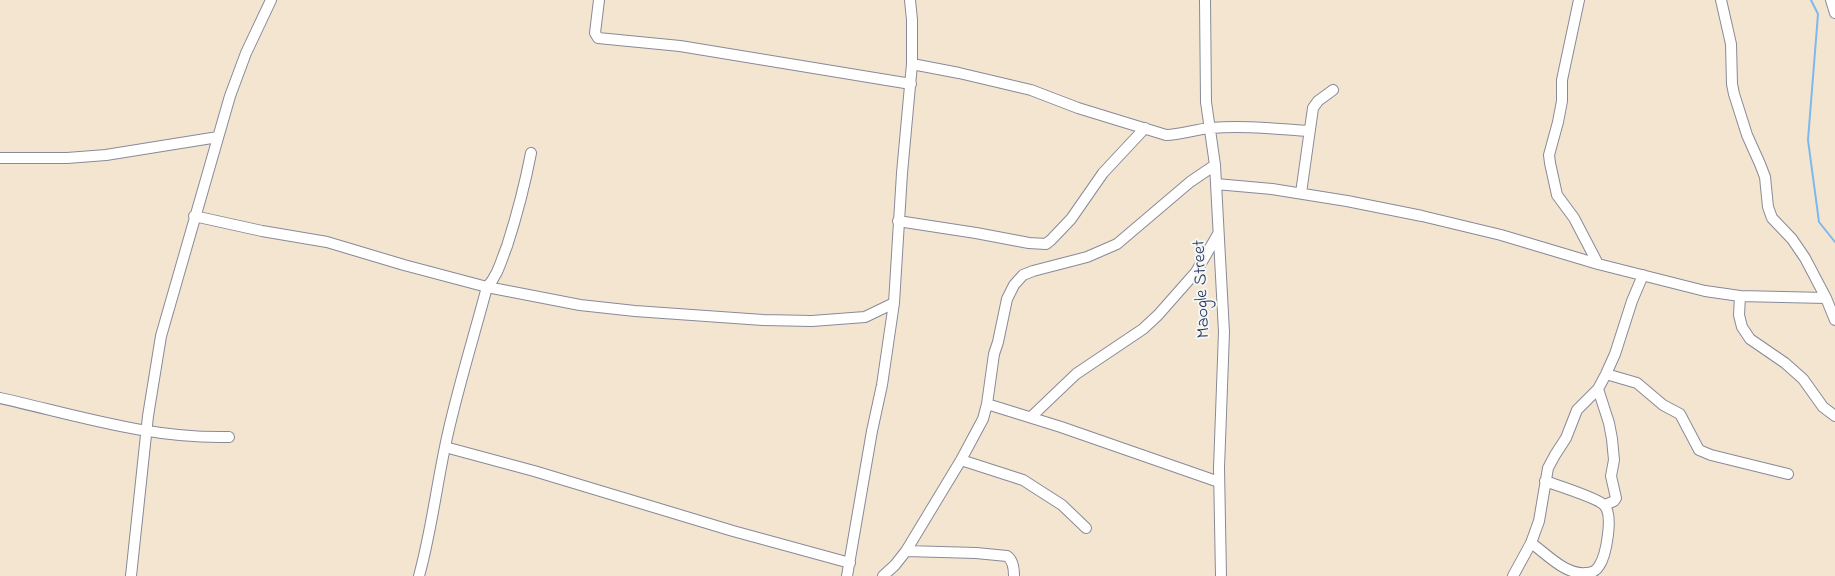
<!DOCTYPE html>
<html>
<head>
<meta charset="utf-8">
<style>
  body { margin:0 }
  canvas { display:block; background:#f4e5d1 }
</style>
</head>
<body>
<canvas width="1835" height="576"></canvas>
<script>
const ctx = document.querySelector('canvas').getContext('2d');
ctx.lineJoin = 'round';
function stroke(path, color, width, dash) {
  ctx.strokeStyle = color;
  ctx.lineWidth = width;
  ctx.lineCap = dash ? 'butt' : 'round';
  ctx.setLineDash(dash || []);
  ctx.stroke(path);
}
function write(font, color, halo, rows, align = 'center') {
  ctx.font = font + ' "Indie Flower",sans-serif';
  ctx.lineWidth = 4;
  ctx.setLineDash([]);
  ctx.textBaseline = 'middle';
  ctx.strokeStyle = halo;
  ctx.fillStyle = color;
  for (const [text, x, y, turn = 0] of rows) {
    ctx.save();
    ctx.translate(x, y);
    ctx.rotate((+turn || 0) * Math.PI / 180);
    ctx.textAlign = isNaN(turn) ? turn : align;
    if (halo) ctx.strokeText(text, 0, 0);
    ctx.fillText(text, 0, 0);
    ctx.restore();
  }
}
stroke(new Path2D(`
  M 1811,0 L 1818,14 L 1808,140 L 1819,222 L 1835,242`), '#7fb8ef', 2);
const minor = new Path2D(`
  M 599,0 L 595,33 L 598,38 L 680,46 L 911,84
  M 1205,0 L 1206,102 L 1215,165 L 1224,332 L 1219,468 L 1221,576
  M 1579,0 L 1562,80 L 1562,101 L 1558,122 L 1549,155 L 1550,163 L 1557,195 L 1574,218 L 1598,264
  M 1721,0 L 1731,44 L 1732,84 L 1734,94 L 1747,135 L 1760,164 L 1765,177 L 1768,207 L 1772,218 L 1792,239 L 1805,258 L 1826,298 L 1835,320
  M 1831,0 L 1835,13
  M 912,64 L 959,73 L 1031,90 L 1078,108 L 1166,135 C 1181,135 1196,129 1211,128 C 1244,125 1277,129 1309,131
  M 0,158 L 67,158 L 106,155 L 218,137
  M 1216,184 L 1272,189 L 1347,201 L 1422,216 L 1501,235 L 1598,264 L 1705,291 L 1740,296 L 1826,298
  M 1301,193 L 1313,108 L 1318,101 L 1333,90
  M 194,216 L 262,231 L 327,242 L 404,265 L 487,287 L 580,305 L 635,311 L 763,320 L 812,321 L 865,317 L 894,303
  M 898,221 L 976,233 L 1029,243 L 1046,244 L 1051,240 L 1071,219 L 1103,173 L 1145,128
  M 1740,296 L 1739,315 L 1742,327 L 1750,339 L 1785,363 L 1803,379 L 1823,407 L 1835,416
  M 1606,374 L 1637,383 L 1663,405 L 1680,414 L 1699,450 L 1711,455 L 1788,474
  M 1598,389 L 1609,423 L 1612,439 L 1614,460 L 1611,476 L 1616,498 L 1614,501 L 1605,505
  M 0,398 C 76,415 150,439 229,437
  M 987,404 L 1061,427 L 1219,482
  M 1031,417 L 1076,374 L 1143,329 L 1158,315 L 1196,272 L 1218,234
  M 445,447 L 534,471 L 733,531 L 850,563
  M 961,460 L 1023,480 L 1062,505 L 1086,528
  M 1531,543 C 1547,554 1565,575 1586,573 C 1591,573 1596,571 1599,566 C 1606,556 1614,515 1604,505 C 1598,498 1556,485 1545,481
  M 906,551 L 976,553 L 1007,556 C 1013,560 1014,569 1014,576
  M 131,576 L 148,416 L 161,336 L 230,96 L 246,53 L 271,0
  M 419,576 C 432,529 437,481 448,433 C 459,384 474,336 487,287 C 498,275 501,261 507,246 C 517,215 525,184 531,153
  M 847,576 L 872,431 L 882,385 L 894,303 L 902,173 L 912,64 L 912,20 L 910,0
  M 883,576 L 895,565 L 906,551 L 961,460 L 983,419 L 987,404 L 994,354 L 998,342 L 1007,299 L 1014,285 L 1023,275 L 1033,271 L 1087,257 L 1117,244 L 1190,182 L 1215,165
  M 1513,576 L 1531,543 L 1539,521 L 1548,468 L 1555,455 L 1566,438 L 1577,410 L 1598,389 L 1606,374 L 1615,354 L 1632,301 L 1643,275`);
stroke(minor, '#888a98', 12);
stroke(minor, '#fff', 10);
write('18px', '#1b2f5e', '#f6f6f2', [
  ["Maogle Street",1203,289,-93]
]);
</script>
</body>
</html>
